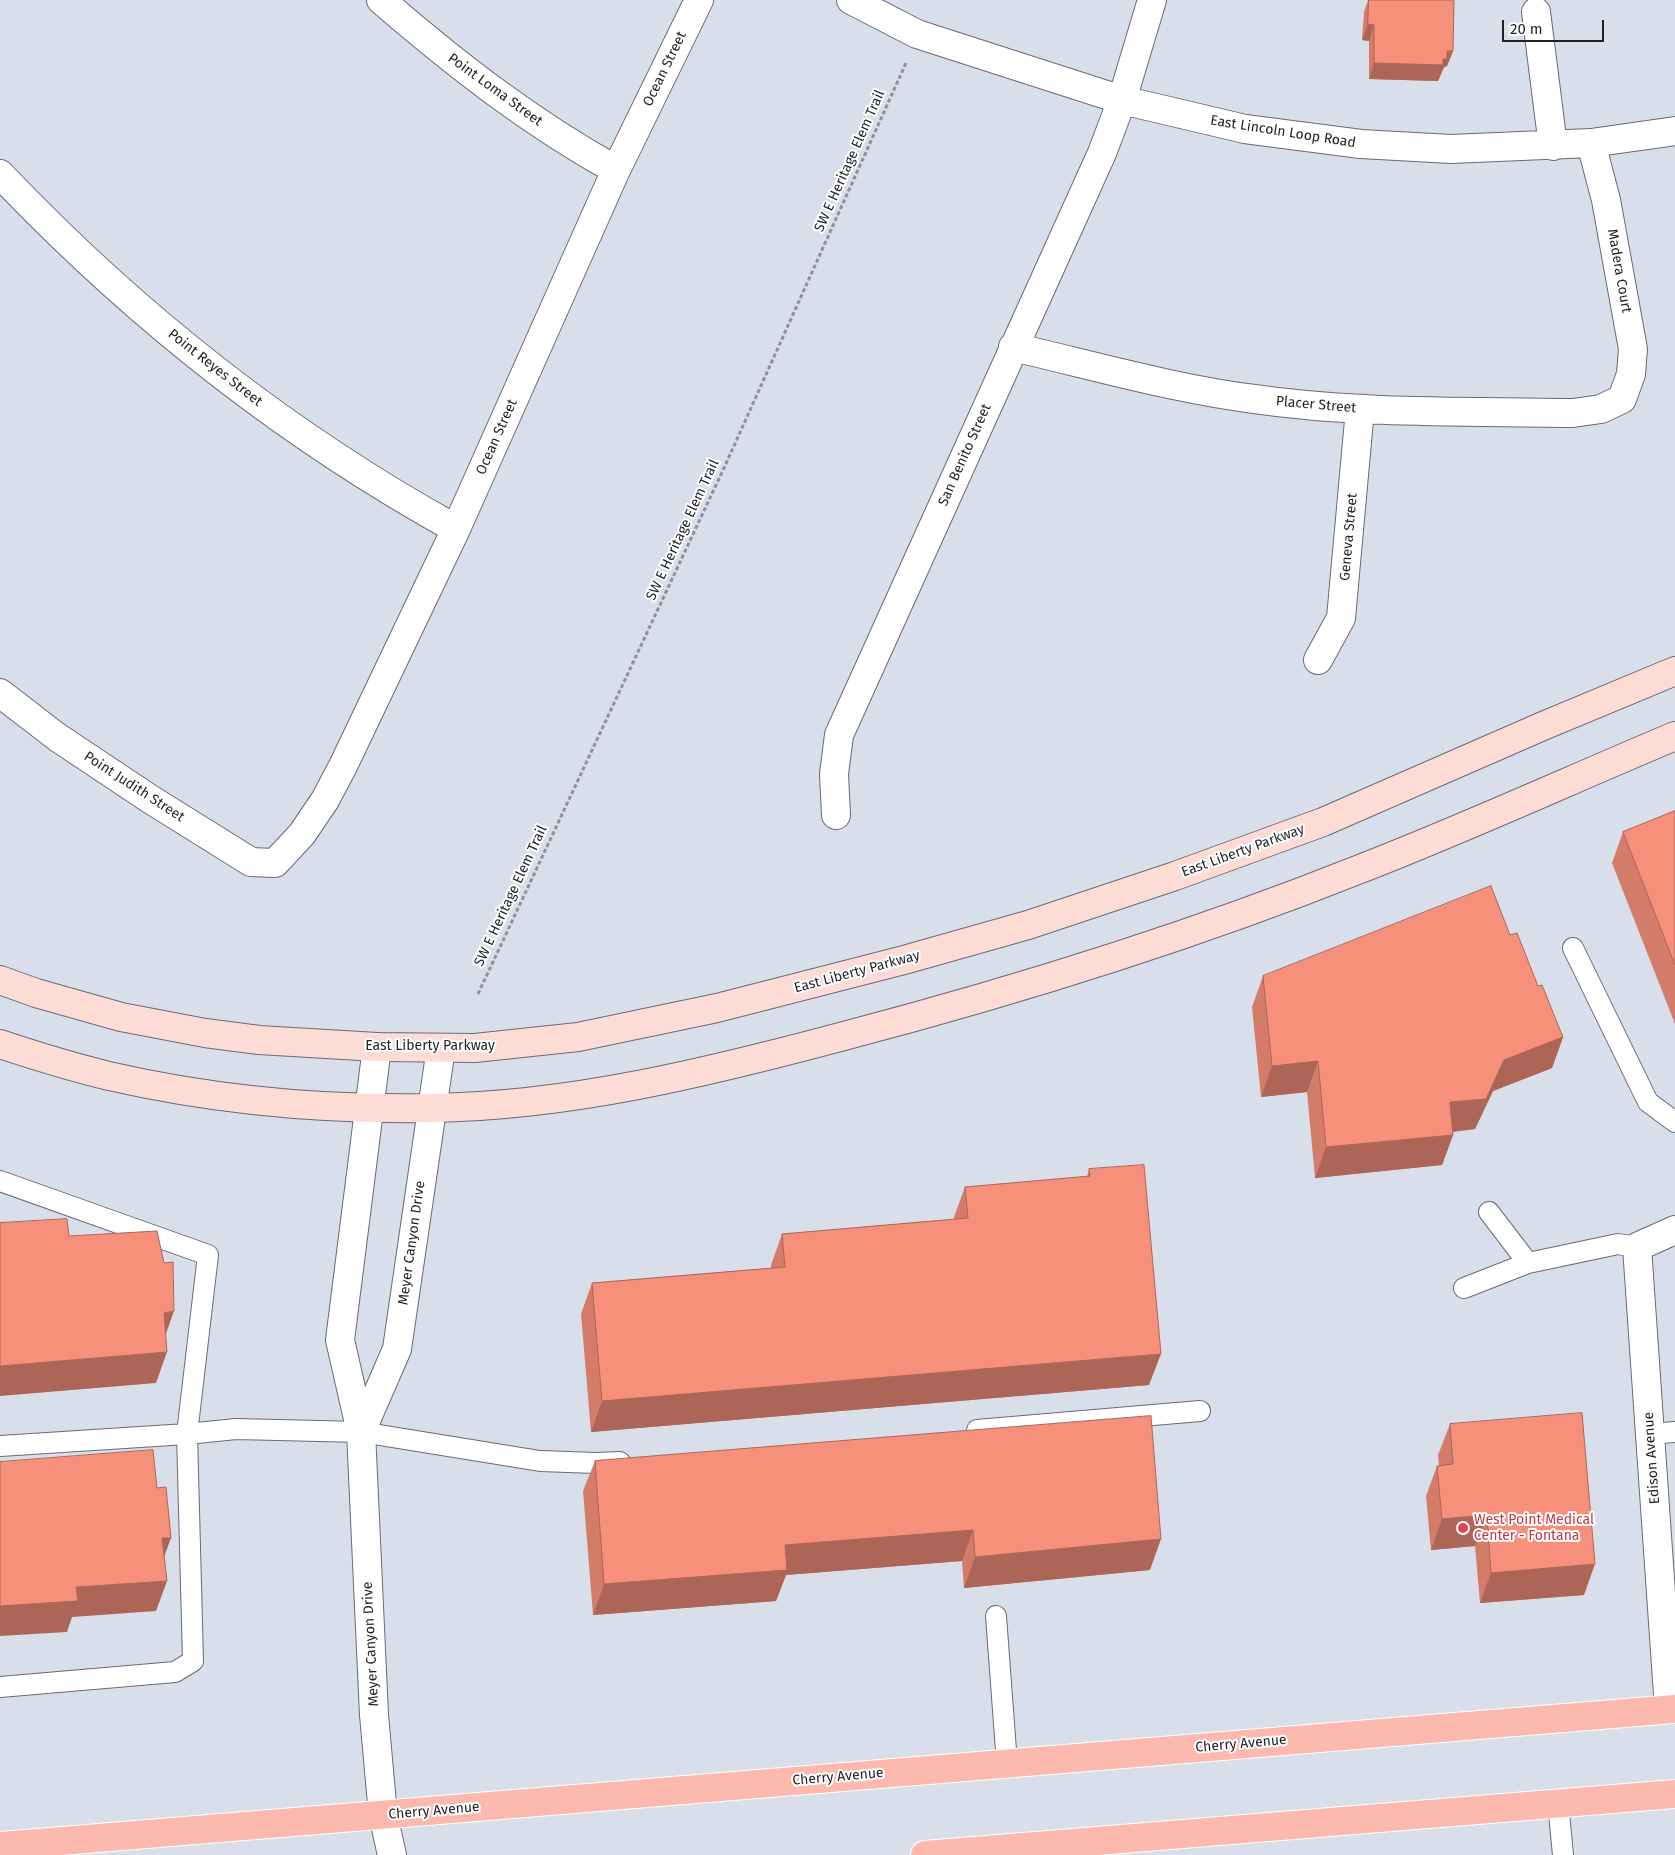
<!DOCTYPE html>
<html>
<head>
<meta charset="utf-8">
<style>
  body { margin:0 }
  #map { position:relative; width:1675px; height:1855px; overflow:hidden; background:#d9dfea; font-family:"Fira Sans",sans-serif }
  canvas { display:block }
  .scale { position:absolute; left:1502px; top:20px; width:102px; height:22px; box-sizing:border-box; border:2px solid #1f2125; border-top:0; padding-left:6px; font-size:15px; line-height:18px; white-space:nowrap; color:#1f2125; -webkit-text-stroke:4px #fff; paint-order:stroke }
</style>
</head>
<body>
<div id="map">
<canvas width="1675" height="1855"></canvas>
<div class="scale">20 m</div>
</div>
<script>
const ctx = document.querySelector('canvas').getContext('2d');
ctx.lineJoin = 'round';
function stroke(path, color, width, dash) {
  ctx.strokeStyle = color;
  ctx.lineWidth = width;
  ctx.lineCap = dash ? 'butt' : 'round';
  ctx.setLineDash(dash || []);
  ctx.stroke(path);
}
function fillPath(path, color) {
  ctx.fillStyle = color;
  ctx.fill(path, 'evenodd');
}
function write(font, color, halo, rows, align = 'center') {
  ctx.font = font + ' "Fira Sans",sans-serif';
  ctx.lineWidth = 4;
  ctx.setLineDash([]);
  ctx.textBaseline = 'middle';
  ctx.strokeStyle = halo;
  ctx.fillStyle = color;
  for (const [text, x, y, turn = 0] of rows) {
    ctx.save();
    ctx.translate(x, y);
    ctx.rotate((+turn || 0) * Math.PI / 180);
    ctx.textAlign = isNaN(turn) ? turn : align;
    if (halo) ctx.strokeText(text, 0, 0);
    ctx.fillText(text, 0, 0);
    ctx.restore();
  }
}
const lane = new Path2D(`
  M 1573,948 L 1648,1102 L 1675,1122
  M 0,1181 L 208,1255 L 187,1434 L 236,1429 L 361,1432 L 540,1461 L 596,1463 L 620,1462
  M 1489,1212 L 1528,1263
  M 1464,1288 L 1528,1263 L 1618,1244 L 1637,1247
  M 977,1430 L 1200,1411
  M 1650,1434 L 1675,1432
  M 0,1446 L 187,1434 L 193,1661 L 175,1672 L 0,1687
  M 996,1616 L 1007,1764
  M 1558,1803 L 1563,1855`);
const street = new Path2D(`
  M 381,0 C 455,64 531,123 616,170
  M 851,0 L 917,34 L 1122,100 L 1245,129 L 1361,144 L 1451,149 L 1591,143 L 1675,131
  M 1536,12 L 1553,146
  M 0,174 C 133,314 286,435 456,529
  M 1013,347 C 1095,366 1178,390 1262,400 C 1364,414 1470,411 1573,413 L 1601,409 L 1622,399 L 1631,374 L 1633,349 L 1606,200 L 1591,143
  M 1318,660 L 1341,618 L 1360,409
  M 0,693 L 57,737 L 150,799 L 251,862 L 275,863 L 302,834 L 325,800 L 343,766 L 456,529 L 616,170 L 699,0
  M 836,815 L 834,774 L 839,735 L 1102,153 L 1122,100 L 1152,0
  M 377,1047 L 340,1340 L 361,1432 L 374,1715 L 383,1815 L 392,1855
  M 361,1432 L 397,1349 L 441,1048
  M 1669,1709 L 1637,1247 L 1675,1230`);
const secondary = new Path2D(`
  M 0,980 L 36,993 L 121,1017 L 205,1033 L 259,1040 L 377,1047 L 475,1048 L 578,1037 L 717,1008 L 904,960 L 1028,925 L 1175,876 L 1323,822 L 1543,726 L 1675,671
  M 0,1044 C 36,1056 72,1067 109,1076 C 214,1100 324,1110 431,1108 C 571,1106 709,1072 844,1036 C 1019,990 1192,936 1360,869 C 1466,828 1570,780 1675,736`);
const primary = new Path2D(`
  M 0,1846 L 1675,1709
  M 925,1855 L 1675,1794`);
stroke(lane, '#666b74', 22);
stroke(street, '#666b74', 30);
stroke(secondary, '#666b74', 30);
stroke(primary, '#fff', 30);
stroke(new Path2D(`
  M 478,994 L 724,468 L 906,63`), '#8d9199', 3, [4, 2.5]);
stroke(lane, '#fff', 20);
stroke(street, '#fff', 28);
stroke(secondary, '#fedcd6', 28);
stroke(primary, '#fdb9ad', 28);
fillPath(new Path2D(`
  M 1368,0 L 1454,0 L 1453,51 L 1447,66 L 1444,67 L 1438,81 L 1369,79 L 1369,41 L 1362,40 L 1364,12 Z
  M 1675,811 L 1675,1024 L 1612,863 L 1623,832 Z
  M 1510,935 L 1538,986 L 1563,1037 L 1552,1068 L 1493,1091 L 1475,1129 L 1453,1132 L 1453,1135 L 1442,1165 L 1315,1178 L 1307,1092 L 1261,1097 L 1252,1007 L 1263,976 Z
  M 1089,1169 L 1149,1385 L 591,1432 L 581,1314 L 592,1283 L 771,1268 L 771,1265 L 782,1234 L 954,1219 L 954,1217 L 965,1187 L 1087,1177 Z
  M 1151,1416 L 1150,1570 L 964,1588 L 962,1561 L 786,1575 L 776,1601 L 593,1615 L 583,1491 L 595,1461 Z
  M 1450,1424 L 1584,1595 L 1480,1603 L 1475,1546 L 1431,1550 L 1426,1496 L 1437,1466 L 1439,1466 L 1438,1455 Z`), '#d47c6a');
fillPath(new Path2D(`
  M 1368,24 L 1374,25 L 1369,41 L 1362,40 Z
  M 1447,51 L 1453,51 L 1447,66 L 1444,67 L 1438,81 L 1369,79 L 1374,63 Z
  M 1563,1037 L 1552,1068 L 1493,1091 L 1475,1129 L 1439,1133 L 1450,1102 L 1504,1060 Z
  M 1318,1061 L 1307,1092 L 1261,1097 L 1272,1066 Z
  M 1453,1135 L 1442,1165 L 1315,1178 L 1326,1147 Z
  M 174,1311 L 163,1342 L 164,1313 Z
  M 167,1352 L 156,1383 L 0,1396 L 0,1366 Z
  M 1161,1354 L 1149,1385 L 591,1432 L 602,1401 Z
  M 1487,1515 L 1475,1546 L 1431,1550 L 1442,1519 Z
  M 973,1530 L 962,1561 L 786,1575 L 776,1601 L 593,1615 L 604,1584 L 785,1545 Z
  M 162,1538 L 171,1538 L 160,1568 Z
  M 1161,1539 L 1150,1570 L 964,1588 L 975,1557 Z
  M 1595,1564 L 1584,1595 L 1480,1603 L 1491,1573 Z
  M 167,1581 L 156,1611 L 72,1617 L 67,1632 L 0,1636 L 0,1606 L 76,1587 Z`), '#ac6556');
const building = new Path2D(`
  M 1369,0 L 1454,0 L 1453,51 L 1447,51 L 1447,59 L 1443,59 L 1443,65 L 1374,63 L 1374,25 L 1368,24 Z
  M 1675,811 L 1675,965 L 1623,832 Z
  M 1491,886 L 1510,935 L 1517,933 L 1538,986 L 1542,985 L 1563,1037 L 1504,1060 L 1486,1099 L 1450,1102 L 1453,1135 L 1326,1147 L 1318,1061 L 1272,1066 L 1263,976 Z
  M 1144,1165 L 1161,1354 L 602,1401 L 592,1283 L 785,1267 L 782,1234 L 968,1218 L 965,1187 L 1090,1176 L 1089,1169 Z
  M 67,1219 L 69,1236 L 157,1231 L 164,1263 L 173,1262 L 174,1311 L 164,1313 L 167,1352 L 0,1366 L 0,1223 Z
  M 1582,1413 L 1595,1564 L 1491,1573 L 1487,1515 L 1442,1519 L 1437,1466 L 1453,1464 L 1450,1424 Z
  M 1151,1416 L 1161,1539 L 975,1557 L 973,1530 L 785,1545 L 787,1570 L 604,1584 L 595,1461 Z
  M 153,1450 L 157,1488 L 166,1487 L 171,1538 L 162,1538 L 167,1581 L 76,1587 L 78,1601 L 0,1606 L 0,1462 Z`);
fillPath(building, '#f6907b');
stroke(building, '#ac6556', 1);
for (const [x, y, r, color] of [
  [1463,1528,6,"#e0444e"]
]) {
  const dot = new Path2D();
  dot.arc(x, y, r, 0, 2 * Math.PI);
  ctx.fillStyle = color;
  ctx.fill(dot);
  stroke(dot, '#fff', 2);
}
write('14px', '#1f2125', '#fff', [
  ["Ocean Street",665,69,-64],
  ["Point Loma Street",495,90,36],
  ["East Lincoln Loop Road",1283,132,9],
  ["SW E Heritage Elem Trail",850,161,-66],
  ["Madera Court",1619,271,80],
  ["Point Reyes Street",215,368,38],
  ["Placer Street",1316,405,5],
  ["Ocean Street",497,437,-66],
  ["San Benito Street",965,455,-66],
  ["SW E Heritage Elem Trail",683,530,-65],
  ["Geneva Street",1349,537,-85],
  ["Point Judith Street",134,787,33],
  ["East Liberty Parkway",1243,851,-20],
  ["SW E Heritage Elem Trail",511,896,-65],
  ["East Liberty Parkway",857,972,-15],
  ["East Liberty Parkway",430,1046],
  ["Meyer Canyon Drive",412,1243,-82],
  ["Edison Avenue",1652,1458,-94],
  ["Meyer Canyon Drive",371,1644,-93],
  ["Cherry Avenue",1241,1744,-5],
  ["Cherry Avenue",838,1777,-5],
  ["Cherry Avenue",434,1811,-5]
]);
write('14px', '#be3a42', '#fff', [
  ["West Point Medical",1474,1520],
  ["Center - Fontana",1474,1536]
], 'left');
</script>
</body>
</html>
